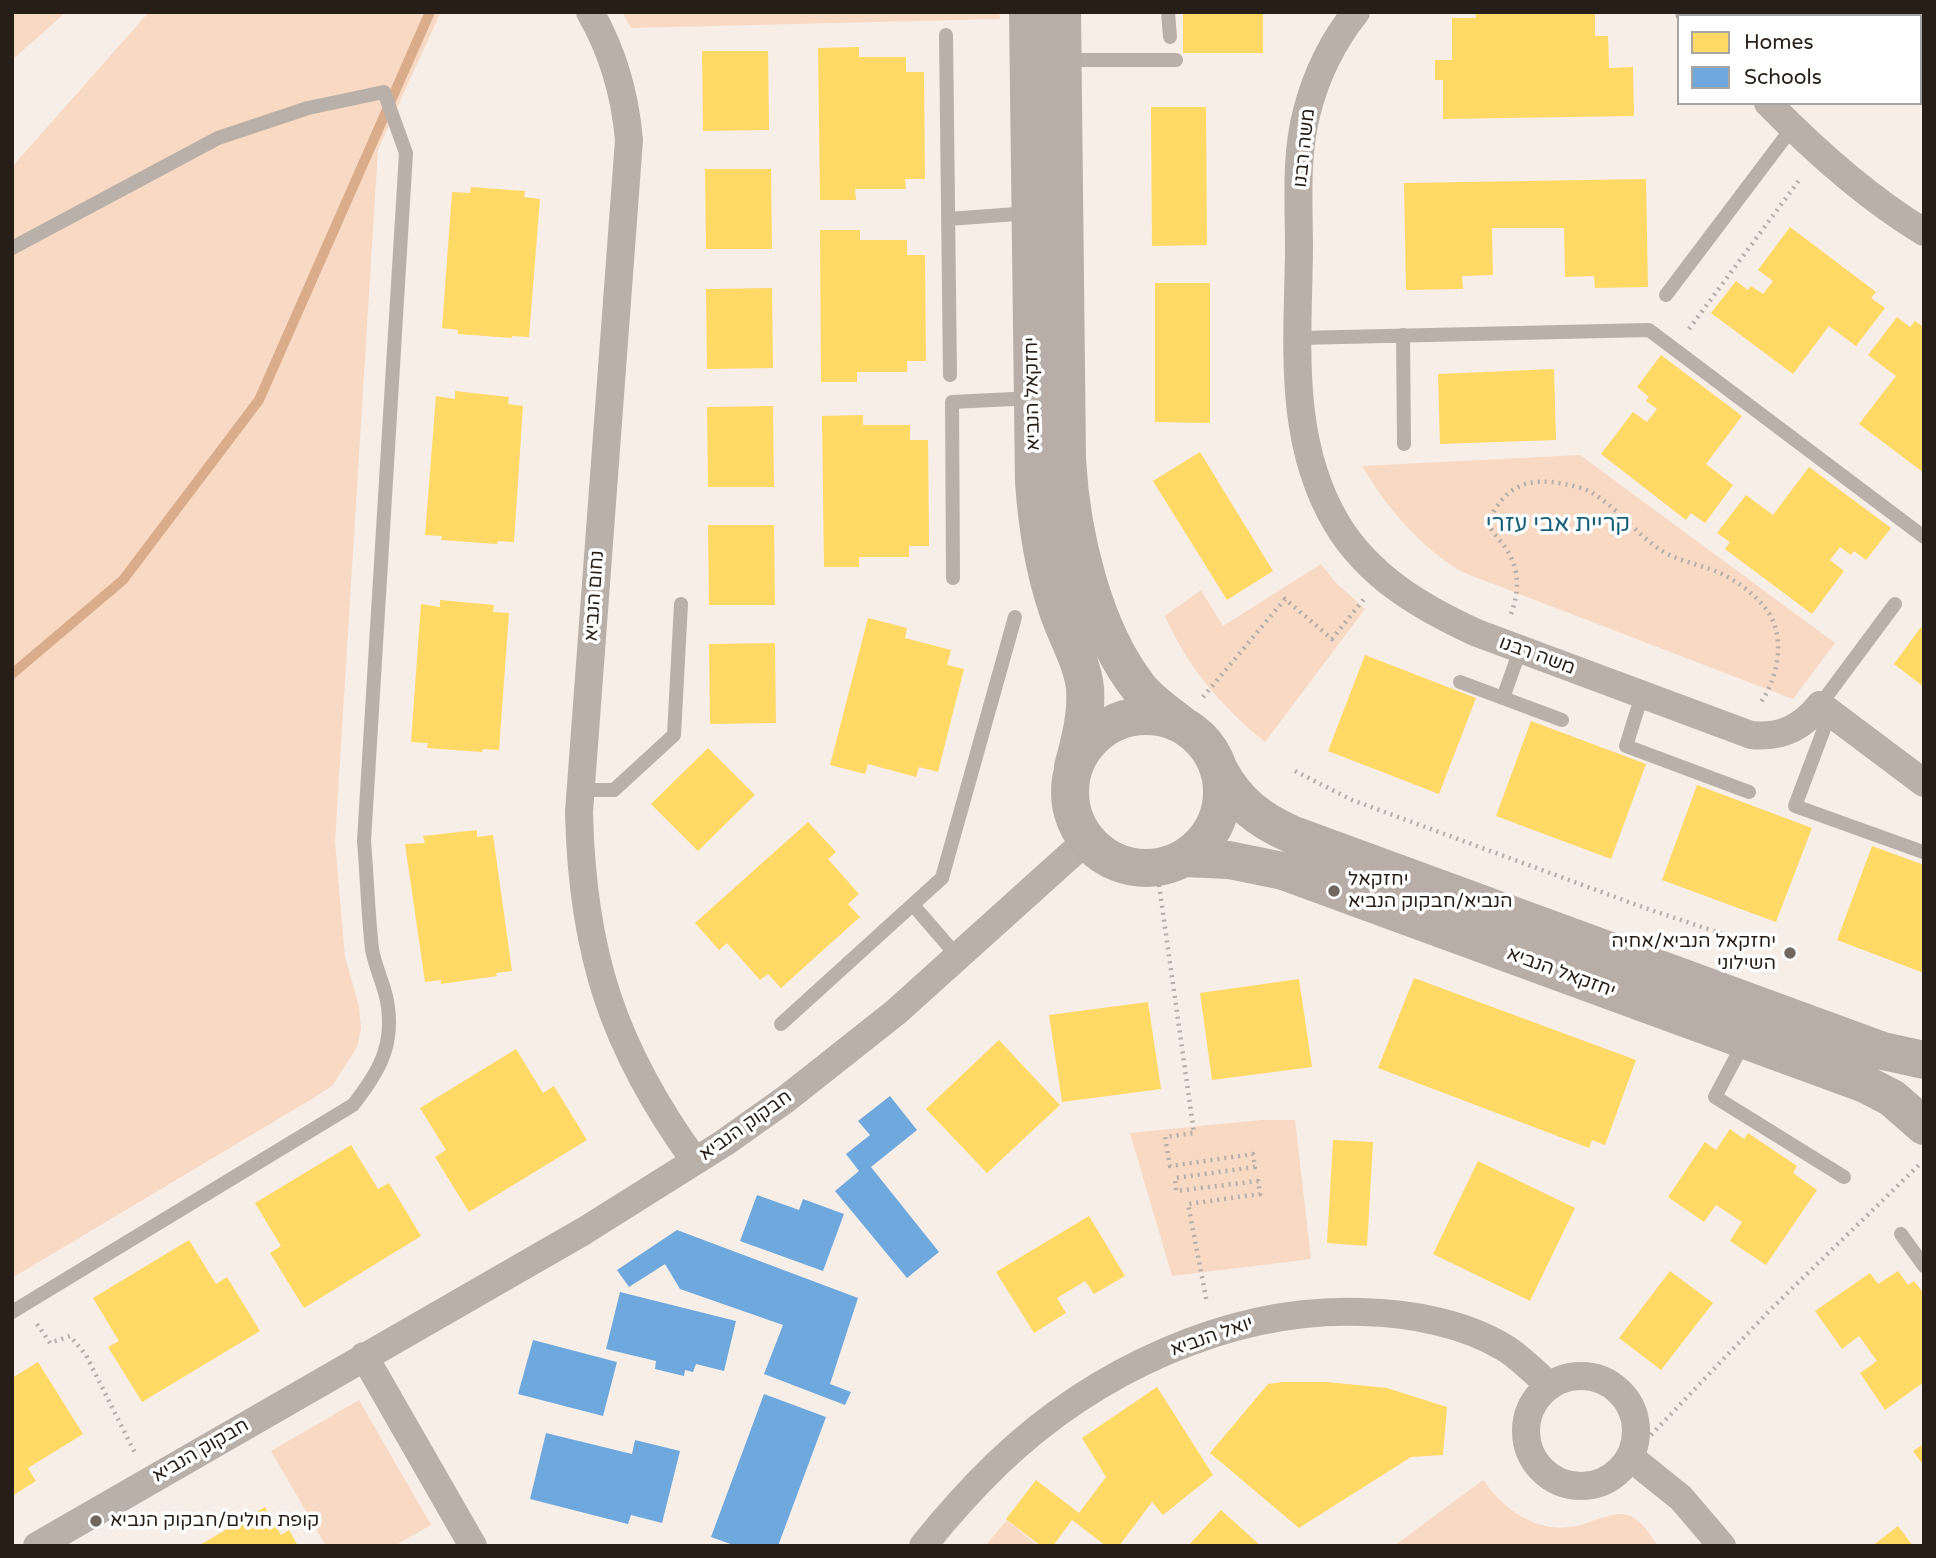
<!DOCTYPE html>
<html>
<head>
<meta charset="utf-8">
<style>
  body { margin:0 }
  #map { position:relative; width:1936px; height:1558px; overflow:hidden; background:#f7eee8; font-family:"Varela Round",sans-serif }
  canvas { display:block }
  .frame { position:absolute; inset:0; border:14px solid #271e17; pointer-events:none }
  .legend { position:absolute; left:1677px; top:14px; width:245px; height:91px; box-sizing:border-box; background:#fefefe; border:2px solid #a8a4a2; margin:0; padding:9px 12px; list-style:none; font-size:21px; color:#271e17 }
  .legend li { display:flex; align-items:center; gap:14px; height:35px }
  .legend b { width:35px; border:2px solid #a8a4a2 }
</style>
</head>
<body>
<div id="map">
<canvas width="1936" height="1558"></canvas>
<div class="frame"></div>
<ul class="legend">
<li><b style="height:19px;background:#ffd966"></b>Homes</li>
<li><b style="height:19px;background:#6fa8dc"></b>Schools</li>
</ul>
</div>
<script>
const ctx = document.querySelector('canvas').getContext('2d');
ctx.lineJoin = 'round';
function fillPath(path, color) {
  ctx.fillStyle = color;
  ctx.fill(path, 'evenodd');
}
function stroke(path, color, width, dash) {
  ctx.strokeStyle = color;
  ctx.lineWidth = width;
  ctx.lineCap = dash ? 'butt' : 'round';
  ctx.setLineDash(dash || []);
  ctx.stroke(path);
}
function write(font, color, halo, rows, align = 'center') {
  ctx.font = font + ' "Varela Round","Noto Sans Hebrew",sans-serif';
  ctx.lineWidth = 7;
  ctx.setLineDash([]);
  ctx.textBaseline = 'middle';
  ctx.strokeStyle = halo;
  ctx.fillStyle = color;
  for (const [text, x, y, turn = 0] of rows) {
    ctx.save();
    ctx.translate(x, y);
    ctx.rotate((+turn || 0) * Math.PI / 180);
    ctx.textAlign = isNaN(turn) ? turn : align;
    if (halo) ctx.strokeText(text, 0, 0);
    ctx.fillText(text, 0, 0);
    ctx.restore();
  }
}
fillPath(new Path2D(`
  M 12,12 L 66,12 L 12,60 Z
  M 149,12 L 441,12 L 378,149 L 335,841 L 345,957 L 359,1006 L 361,1029 L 357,1047 L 333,1085 L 315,1097 L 12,1278 L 12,167 Z
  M 622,12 L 999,12 L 1000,19 L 631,28 Z
  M 1580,455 L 1835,643 L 1793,699 L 1462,572 C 1419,546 1388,509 1362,466 Z
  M 1321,564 L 1335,582 L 1365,609 L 1265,742 C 1221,706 1188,668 1165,616 L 1201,590 L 1223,626 Z
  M 1262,1120 L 1295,1120 L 1311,1259 L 1172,1276 L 1130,1133 Z
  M 359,1400 L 431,1525 L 394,1546 L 326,1546 L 271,1451 Z
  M 1483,1480 C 1505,1511 1540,1536 1580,1525 C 1590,1522 1613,1513 1622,1514 C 1640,1516 1649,1533 1658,1546 L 1394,1546 Z
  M 1007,1520 L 1038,1546 L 985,1546 Z`), '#f8d9c3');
fillPath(new Path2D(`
  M 1183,12 L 1263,12 L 1263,53 L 1183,53 Z
  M 1475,12 L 1595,14 L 1595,36 L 1608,36 L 1609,68 L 1633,67 L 1634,116 L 1443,119 L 1443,80 L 1435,80 L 1435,60 L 1452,60 L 1452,18 L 1476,18 Z
  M 859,47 L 859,57 L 906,57 L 906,72 L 924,72 L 925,179 L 905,179 L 906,189 L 855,189 L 856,200 L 820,200 L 818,48 Z
  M 702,51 L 768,51 L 769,130 L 703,131 Z
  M 1151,107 L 1206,107 L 1207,245 L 1152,246 Z
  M 705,169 L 771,169 L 772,249 L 706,249 Z
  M 1646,179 L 1648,287 L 1595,288 L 1594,276 L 1565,277 L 1564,228 L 1492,228 L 1493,275 L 1462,276 L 1463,289 L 1406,290 L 1404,183 Z
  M 471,187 L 525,191 L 524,197 L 540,199 L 529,337 L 512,336 L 512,338 L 458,334 L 458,330 L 442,328 L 452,192 L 470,193 Z
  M 1790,227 L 1876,292 L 1871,298 L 1885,308 L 1856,346 L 1829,326 L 1793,374 L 1711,313 L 1736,281 L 1748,290 L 1751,286 L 1763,294 L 1773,281 L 1758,270 Z
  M 820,230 L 860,230 L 860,240 L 907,240 L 907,255 L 925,255 L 926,361 L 907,361 L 907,372 L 857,372 L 857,382 L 821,382 Z
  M 1155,283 L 1210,283 L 1210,423 L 1155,422 Z
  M 772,288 L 773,368 L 707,369 L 706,289 Z
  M 1897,317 L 1910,327 L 1915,321 L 1924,327 L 1924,473 L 1859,424 L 1896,376 L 1868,355 Z
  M 1661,355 L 1742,416 L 1706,464 L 1733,485 L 1705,523 L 1691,513 L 1686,520 L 1601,454 L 1633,412 L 1647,422 L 1657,409 L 1646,401 L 1649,397 L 1637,387 Z
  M 1554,369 L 1556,440 L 1440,444 L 1438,374 Z
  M 455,391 L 509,397 L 508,404 L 523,406 L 514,542 L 498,541 L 497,544 L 441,540 L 442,536 L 425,535 L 436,396 L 455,399 Z
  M 773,406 L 774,487 L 708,487 L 707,407 Z
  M 863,415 L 863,425 L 910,425 L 910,440 L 928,440 L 929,546 L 909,546 L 909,557 L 859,557 L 859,567 L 824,567 L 822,416 Z
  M 1200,452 L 1273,571 L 1227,600 L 1153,481 Z
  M 1809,467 L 1891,528 L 1866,560 L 1854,551 L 1851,555 L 1840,547 L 1830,560 L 1844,571 L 1812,614 L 1725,549 L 1730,542 L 1717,533 L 1746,495 L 1773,515 Z
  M 708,525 L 774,525 L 775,605 L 709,605 Z
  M 440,600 L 494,605 L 493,612 L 509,613 L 499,750 L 483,749 L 482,752 L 427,748 L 428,743 L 411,742 L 421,604 L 440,607 Z
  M 868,618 L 907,628 L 905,638 L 951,650 L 947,665 L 964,669 L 938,772 L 919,767 L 916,777 L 868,764 L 865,774 L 830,765 Z
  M 1921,627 L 1924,629 L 1924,687 L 1894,664 Z
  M 775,643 L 776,723 L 710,724 L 709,644 Z
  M 1365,655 L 1476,698 L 1439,794 L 1328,751 Z
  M 1531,721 L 1646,764 L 1611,859 L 1496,816 Z
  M 708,748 L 755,795 L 698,851 L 651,804 Z
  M 1697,785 L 1812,828 L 1776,922 L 1662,880 Z
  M 808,822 L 836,852 L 828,859 L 859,894 L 848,904 L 860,917 L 781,988 L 768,974 L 760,980 L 727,943 L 719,950 L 695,923 Z
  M 477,830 L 477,837 L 493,835 L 512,971 L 496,973 L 497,976 L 441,984 L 441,980 L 425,982 L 405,844 L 425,843 L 423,836 Z
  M 1872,846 L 1924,865 L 1924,973 L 1837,940 Z
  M 1414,978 L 1636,1060 L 1605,1145 L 1592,1140 L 1589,1148 L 1378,1068 Z
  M 1299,979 L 1312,1067 L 1212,1080 L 1200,993 Z
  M 1148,1002 L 1161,1089 L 1062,1102 L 1049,1015 Z
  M 999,1040 L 1060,1105 L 987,1173 L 926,1109 Z
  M 516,1049 L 543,1093 L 554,1086 L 587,1140 L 469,1212 L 435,1157 L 446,1150 L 420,1108 Z
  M 1730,1129 L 1744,1139 L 1748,1133 L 1797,1166 L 1793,1173 L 1817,1190 L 1766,1265 L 1730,1241 L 1742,1222 L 1716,1205 L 1704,1222 L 1668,1197 L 1705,1142 L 1716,1150 Z
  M 1333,1140 L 1373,1142 L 1367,1246 L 1327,1243 Z
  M 351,1145 L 378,1189 L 389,1183 L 421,1236 L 304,1308 L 270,1253 L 281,1246 L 255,1203 Z
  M 1478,1161 L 1575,1208 L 1530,1301 L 1433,1254 Z
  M 1089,1216 L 1125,1276 L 1094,1294 L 1085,1281 L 1057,1298 L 1066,1313 L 1034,1333 L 996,1272 Z
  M 189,1240 L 216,1284 L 227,1277 L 260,1331 L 142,1402 L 108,1347 L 119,1341 L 93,1298 Z
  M 1670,1271 L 1713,1303 L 1661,1370 L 1619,1338 Z
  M 1898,1271 L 1908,1285 L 1914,1281 L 1924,1294 L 1924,1382 L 1885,1410 L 1860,1373 L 1877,1361 L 1859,1336 L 1842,1349 L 1815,1311 L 1870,1273 L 1878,1284 Z
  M 38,1362 L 83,1434 L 28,1468 L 36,1481 L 12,1496 L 12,1378 Z
  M 1283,1382 L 1327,1382 L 1387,1388 L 1447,1407 L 1443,1455 L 1411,1457 L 1299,1528 L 1210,1453 L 1268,1384 Z
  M 1157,1387 L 1213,1475 L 1163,1515 L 1152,1502 L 1119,1546 L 1106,1546 L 1072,1520 L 1053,1546 L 1041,1546 L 1006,1519 L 1036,1480 L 1079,1513 L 1106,1477 L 1082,1438 Z
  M 1924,1444 L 1924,1466 L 1913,1451 Z
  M 265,1507 L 281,1535 L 289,1530 L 298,1546 L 198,1546 Z
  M 1221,1510 L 1261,1546 L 1188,1546 Z
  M 1898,1526 L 1913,1546 L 1872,1546 Z`), '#ffd966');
fillPath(new Path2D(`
  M 1808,12 L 1907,12 L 1906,16 L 1804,16 Z
  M 890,1096 L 917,1130 L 871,1167 L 939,1252 L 907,1278 L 835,1191 L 859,1171 L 846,1154 L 870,1135 L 858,1121 Z
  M 757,1195 L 799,1210 L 803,1199 L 844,1214 L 823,1271 L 740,1241 Z
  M 677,1230 L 858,1298 L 830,1384 L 851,1392 L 845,1405 L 764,1374 L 783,1325 L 680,1289 L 665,1264 L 629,1287 L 617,1270 Z
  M 620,1292 L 736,1321 L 724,1371 L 696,1364 L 693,1372 L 685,1370 L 684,1376 L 655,1369 L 656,1361 L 606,1349 Z
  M 533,1340 L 617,1362 L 603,1416 L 518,1394 Z
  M 764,1394 L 826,1417 L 778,1546 L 736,1546 L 711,1537 Z
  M 546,1433 L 632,1454 L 635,1440 L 680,1451 L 662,1523 L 631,1515 L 628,1524 L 530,1499 Z`), '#6fa8dc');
stroke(new Path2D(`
  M 12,674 L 123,580 L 259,400 L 430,12`), '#d9ac8c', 10);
stroke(new Path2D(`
  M 1689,329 L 1800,179
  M 1511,614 C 1519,592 1520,571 1507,550 C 1501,541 1493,534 1488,523 C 1503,488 1526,476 1564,484 C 1574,486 1585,488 1594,494 C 1618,509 1636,533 1659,549 C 1677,561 1698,564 1718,572 C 1738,581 1764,600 1773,621 C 1784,647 1776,680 1761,702
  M 1203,697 L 1285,599 L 1332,639 L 1364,599
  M 1295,771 L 1352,800 L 1645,908 L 1765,948
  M 1159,885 L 1194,1133 L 1165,1137 L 1170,1166 L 1253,1154 L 1255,1167 L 1175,1178 L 1176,1191 L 1258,1181 L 1260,1194 L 1188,1204 L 1207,1303
  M 37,1324 L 50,1343 L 70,1336 L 86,1355 L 136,1455
  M 1651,1435 L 1772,1308 L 1921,1163`), '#b6aea9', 4.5, [2, 5]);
stroke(new Path2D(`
  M 1168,12 L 1170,37
  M 946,35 L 950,375
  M 1063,60 L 1176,60
  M 948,219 L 1030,213
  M 12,248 L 218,138 L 308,108 L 384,92 L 406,153 L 364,841 C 367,877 368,913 372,949 C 375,967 384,984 387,1001 C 395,1045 379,1072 353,1105 L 12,1312
  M 1666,295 L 1792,128
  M 1403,335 L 1404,444
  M 1298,338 L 1649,330 L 1924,537
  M 953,578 L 952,402 L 1033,398
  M 1460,682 L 1562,720
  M 1642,695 L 1626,746 L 1749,792
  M 1503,698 L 1520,650
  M 1820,705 L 1895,604
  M 1830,713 L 1795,806 L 1923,852
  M 581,790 L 614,790 L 674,735 L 681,604
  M 913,905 L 958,957
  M 781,1024 L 942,878 L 1015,617
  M 1745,1040 L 1715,1097 L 1844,1177
  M 1901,1234 L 1924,1266`), '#b9b0a9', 14);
stroke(new Path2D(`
  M 590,12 C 613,52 625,94 629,140 L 579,812 C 582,952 613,1048 695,1161
  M 1356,12 C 1333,41 1316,76 1307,111 C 1295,156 1299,204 1299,249 C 1298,343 1287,440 1337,524 C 1369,577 1422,608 1477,633 L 1751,735 C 1780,738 1802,728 1820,705 L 1924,783
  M 1689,12 L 1692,16
  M 1768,103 C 1815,151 1866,197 1924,232
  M 364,1356 L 473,1546
  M1526 1431a55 55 0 1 1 110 0a55 55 0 1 1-110 0Z
  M 1630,1457 L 1681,1498 L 1722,1546
  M 37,1546 L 584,1231 L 724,1143 L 786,1099 L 896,1012 L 1087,840
  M 923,1546 C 946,1517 971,1489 998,1463 C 1093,1372 1229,1307 1362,1312 C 1409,1313 1464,1323 1505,1348 C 1521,1358 1536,1374 1550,1386`), '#b9b0a9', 28);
stroke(new Path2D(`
  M 1028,12 L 1034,482 C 1037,525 1043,566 1057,608 C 1065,634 1082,660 1085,688 C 1087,715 1080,741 1073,767
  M 1062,12 L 1067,459 C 1071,533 1093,630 1140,689 C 1152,703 1167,713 1181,724
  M1070 792a76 76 0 1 1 152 0a76 76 0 1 1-152 0Z
  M 1219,770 C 1236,802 1259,820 1291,834 L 1883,1051 L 1924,1060
  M 1184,858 L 1229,860 L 1283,871 L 1865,1084 L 1892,1098 L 1924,1126`), '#b9aea7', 38);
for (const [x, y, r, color] of [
  [1334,891,7,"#706760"],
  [1790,953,7,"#706760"],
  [96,1521,7,"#706760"]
]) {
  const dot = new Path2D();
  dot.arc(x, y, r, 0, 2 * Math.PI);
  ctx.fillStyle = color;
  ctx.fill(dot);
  stroke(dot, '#fefefe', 2.5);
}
write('19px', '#271e17', '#fefefe', [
  ["משה רבנו",1305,148,-84],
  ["יחזקאל הנביא",1033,394,-91],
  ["נחום הנביא",595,596,-86],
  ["משה רבנו",1537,656,20],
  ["יחזקאל הנביא",1561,973,20],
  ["חבקוק הנביא",746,1126,-35],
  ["יואל הנביא",1212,1337,-19],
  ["חבקוק הנביא",201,1451,-30]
]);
write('19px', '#271e17', '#fefefe', [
  ["יחזקאל",1348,880],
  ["הנביא/חבקוק הנביא",1348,902],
  ["יחזקאל הנביא/אחיה",1776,942,"right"],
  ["השילוני",1776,964,"right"],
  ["קופת חולים/חבקוק הנביא",110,1521]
], 'left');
write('23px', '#155f79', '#fefefe', [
  ["קריית אבי עזרי",1558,525]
]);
</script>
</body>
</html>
